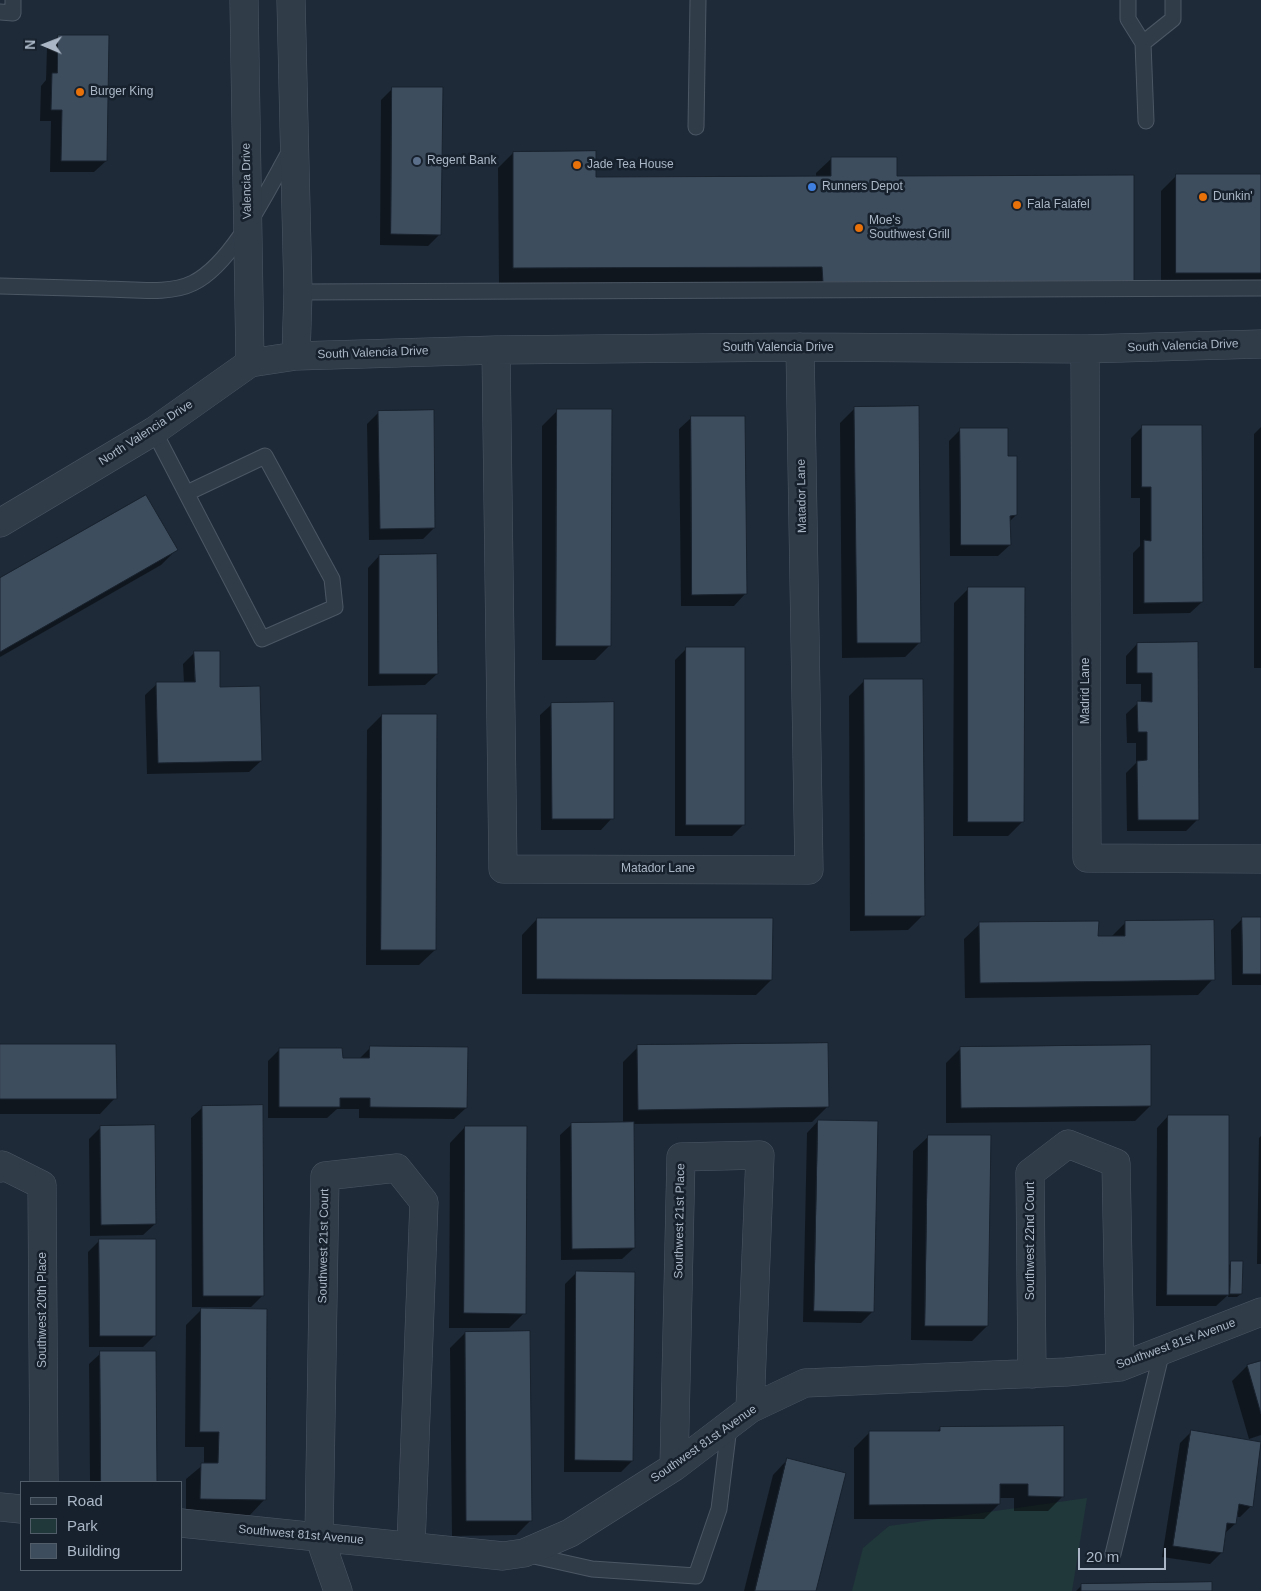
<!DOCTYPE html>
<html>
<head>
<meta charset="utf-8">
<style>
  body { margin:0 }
  #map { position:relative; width:1261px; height:1591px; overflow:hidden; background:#1e2a38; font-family:Helvetica,sans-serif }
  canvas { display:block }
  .legend { position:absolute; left:20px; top:1481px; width:162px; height:90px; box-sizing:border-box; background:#17212d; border:1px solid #525d6a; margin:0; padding:6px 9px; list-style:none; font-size:15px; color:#abb7c6 }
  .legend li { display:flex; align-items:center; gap:10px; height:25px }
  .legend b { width:25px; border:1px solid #525d6a }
  .north { position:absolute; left:20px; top:20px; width:50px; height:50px; -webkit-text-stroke:4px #17212d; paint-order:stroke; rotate:271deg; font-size:14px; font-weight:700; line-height:20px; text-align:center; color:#abb7c6 }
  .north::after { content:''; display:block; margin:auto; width:18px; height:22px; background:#abb7c6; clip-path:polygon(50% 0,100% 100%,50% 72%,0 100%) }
  .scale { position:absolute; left:1078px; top:1548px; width:88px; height:22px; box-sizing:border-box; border:2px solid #abb7c6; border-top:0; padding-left:6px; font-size:15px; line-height:18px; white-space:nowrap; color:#abb7c6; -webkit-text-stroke:4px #17212d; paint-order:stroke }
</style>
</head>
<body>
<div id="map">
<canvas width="1261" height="1591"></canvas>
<ul class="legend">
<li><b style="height:6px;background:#313c49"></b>Road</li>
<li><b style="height:14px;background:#20383a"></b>Park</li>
<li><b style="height:14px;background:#3e4d5e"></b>Building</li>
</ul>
<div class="north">N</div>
<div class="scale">20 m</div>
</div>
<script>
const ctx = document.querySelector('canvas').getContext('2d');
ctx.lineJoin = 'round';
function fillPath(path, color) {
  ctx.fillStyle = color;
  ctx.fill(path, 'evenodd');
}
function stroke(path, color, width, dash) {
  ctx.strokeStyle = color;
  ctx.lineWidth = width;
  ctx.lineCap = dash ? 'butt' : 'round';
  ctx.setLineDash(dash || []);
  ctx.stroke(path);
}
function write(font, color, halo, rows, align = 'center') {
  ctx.font = font + ' Helvetica,sans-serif';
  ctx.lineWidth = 5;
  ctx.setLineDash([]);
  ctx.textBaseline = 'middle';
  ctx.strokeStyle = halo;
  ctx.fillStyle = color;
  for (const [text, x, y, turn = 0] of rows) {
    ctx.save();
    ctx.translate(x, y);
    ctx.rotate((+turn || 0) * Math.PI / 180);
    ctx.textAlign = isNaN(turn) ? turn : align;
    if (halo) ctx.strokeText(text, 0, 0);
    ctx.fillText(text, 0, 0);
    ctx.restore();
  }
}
fillPath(new Path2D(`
  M 1087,1498 L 1072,1591 L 852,1591 L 863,1548 L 889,1526 Z`), '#20383a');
fillPath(new Path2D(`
  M 58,36 L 106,161 L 94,172 L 50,172 L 51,121 L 40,121 L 41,86 L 46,80 L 47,48 Z
  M 393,88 L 440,234 L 428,246 L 380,245 L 381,100 Z
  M 513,153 L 594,178 L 816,177 L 816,173 L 832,158 L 896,177 L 1133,280 L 1118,295 L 808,296 L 808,282 L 499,283 L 498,168 Z
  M 1261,175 L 1261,288 L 1161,288 L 1161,191 L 1176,176 Z
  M 855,408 L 920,642 L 905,657 L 842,658 L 840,423 Z
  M 558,410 L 610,645 L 595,660 L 542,660 L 542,426 Z
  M 379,412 L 434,528 L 423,539 L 369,540 L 367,424 Z
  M 691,418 L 745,594 L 734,606 L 681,606 L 679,429 Z
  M 1142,427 L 1202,602 L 1190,613 L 1133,614 L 1133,553 L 1140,546 L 1140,498 L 1131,498 L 1131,438 Z
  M 1261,427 L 1261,668 L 1254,668 L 1254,434 Z
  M 961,429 L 1007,457 L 1016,515 L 1009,522 L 1010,545 L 998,556 L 950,556 L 949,441 Z
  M 176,550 L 161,565 L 0,657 L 0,580 Z
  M 379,556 L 437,674 L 425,685 L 368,686 L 368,568 Z
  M 969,588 L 1023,821 L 1008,836 L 953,836 L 954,603 Z
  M 1137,644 L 1196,644 L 1198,819 L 1186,831 L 1127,831 L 1126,773 L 1136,763 L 1136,743 L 1127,743 L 1126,714 L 1138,703 L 1141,703 L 1141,684 L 1126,684 L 1126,656 Z
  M 687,648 L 744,824 L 732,836 L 675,836 L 675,660 Z
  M 195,652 L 261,761 L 249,772 L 147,774 L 145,695 L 157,684 L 184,683 L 183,664 Z
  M 864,681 L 923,915 L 908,930 L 850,931 L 849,696 Z
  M 552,704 L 612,818 L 601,830 L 541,830 L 540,715 Z
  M 382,715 L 435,950 L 419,965 L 366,965 L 367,730 Z
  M 1243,918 L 1261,918 L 1261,985 L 1232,985 L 1231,930 Z
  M 537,919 L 771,980 L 756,995 L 522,994 L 522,935 Z
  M 1126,922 L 1213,979 L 1198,995 L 965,998 L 964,939 L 980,924 L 1097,937 L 1111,937 Z
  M 0,1045 L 115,1098 L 100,1114 L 0,1114 Z
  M 638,1047 L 827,1107 L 812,1122 L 633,1124 L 634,1248 L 622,1259 L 561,1260 L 560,1135 L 572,1124 L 623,1124 L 623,1062 Z
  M 370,1048 L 466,1108 L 454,1119 L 359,1118 L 359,1109 L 337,1109 L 327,1118 L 268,1118 L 268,1061 L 280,1049 L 341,1059 L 359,1059 Z
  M 961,1048 L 1150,1106 L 1135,1121 L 946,1123 L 946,1063 Z
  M 203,1107 L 263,1295 L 251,1307 L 192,1307 L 191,1118 Z
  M 1168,1116 L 1228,1266 L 1232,1262 L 1241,1294 L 1237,1297 L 1228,1297 L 1228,1295 L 1216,1306 L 1156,1306 L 1157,1128 Z
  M 818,1121 L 873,1311 L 861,1323 L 803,1322 L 807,1133 Z
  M 101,1127 L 155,1224 L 143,1235 L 90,1236 L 89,1139 Z
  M 465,1127 L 524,1313 L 509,1328 L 449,1328 L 450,1143 Z
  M 929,1136 L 987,1326 L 972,1341 L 911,1340 L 913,1151 Z
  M 1261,1136 L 1261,1264 L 1257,1264 L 1259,1138 Z
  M 100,1240 L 155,1335 L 143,1347 L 89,1347 L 88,1252 Z
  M 577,1272 L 632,1461 L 621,1472 L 564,1472 L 565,1284 Z
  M 201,1310 L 265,1499 L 250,1515 L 186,1514 L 186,1479 L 204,1464 L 204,1447 L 185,1447 L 186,1325 Z
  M 465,1333 L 531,1520 L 516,1535 L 452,1536 L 450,1348 Z
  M 101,1353 L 155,1353 L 156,1482 L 90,1482 L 89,1364 Z
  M 1261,1362 L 1261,1435 L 1249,1439 L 1232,1381 L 1247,1366 Z
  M 941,1428 L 1063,1496 L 1048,1511 L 1014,1511 L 1014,1498 L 999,1498 L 999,1504 L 984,1519 L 854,1519 L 854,1448 L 869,1433 L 936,1432 Z
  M 1191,1432 L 1261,1443 L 1251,1506 L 1240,1517 L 1236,1517 L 1235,1524 L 1224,1534 L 1221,1553 L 1210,1564 L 1162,1557 L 1180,1443 Z
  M 788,1459 L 815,1591 L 744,1591 L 773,1475 Z
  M 1082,1585 L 1211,1591 L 1076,1591 Z`), '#0007');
const building = new Path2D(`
  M 58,35 L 109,35 L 107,161 L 61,161 L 62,110 L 51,110 L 52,73 L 57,73 Z
  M 392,87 L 443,87 L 441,235 L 391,234 Z
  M 596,151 L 596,177 L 831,176 L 831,157 L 897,157 L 897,176 L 1134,175 L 1134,281 L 823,282 L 822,267 L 513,268 L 513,152 Z
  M 1176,174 L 1261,174 L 1261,273 L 1176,273 Z
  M 919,406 L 921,643 L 857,643 L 854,407 Z
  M 557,409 L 612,409 L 611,646 L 556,646 Z
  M 434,410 L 435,528 L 380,529 L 378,411 Z
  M 691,416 L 745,416 L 747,594 L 692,595 Z
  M 1142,425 L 1202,425 L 1203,602 L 1144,603 L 1144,540 L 1151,541 L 1151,487 L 1142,487 Z
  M 960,428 L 1008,428 L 1008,456 L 1017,456 L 1017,515 L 1010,516 L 1011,545 L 961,545 Z
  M 146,495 L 178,550 L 0,652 L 0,578 Z
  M 437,554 L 438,674 L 379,674 L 379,555 Z
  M 968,587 L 1025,587 L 1024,822 L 968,822 Z
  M 1198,642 L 1199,820 L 1138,820 L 1137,761 L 1147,760 L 1147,732 L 1138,732 L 1137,701 L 1152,702 L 1152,673 L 1137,673 L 1137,643 Z
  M 686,647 L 745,647 L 745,825 L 686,825 Z
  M 194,651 L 220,651 L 220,687 L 260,686 L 262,761 L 158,763 L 156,682 L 195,682 Z
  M 864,679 L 923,679 L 925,916 L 865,916 Z
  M 614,702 L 614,819 L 552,819 L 551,703 Z
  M 382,714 L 437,714 L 436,950 L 381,950 Z
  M 1242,917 L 1261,917 L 1261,974 L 1243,974 Z
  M 537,918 L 773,918 L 772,980 L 537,979 Z
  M 1214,920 L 1215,980 L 980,983 L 979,922 L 1099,921 L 1098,936 L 1125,936 L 1125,921 Z
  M 828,1043 L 829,1107 L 638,1110 L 637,1045 Z
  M 0,1044 L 116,1044 L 117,1099 L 0,1099 Z
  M 1151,1045 L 1151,1106 L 961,1108 L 960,1047 Z
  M 370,1046 L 468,1047 L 467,1108 L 370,1107 L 370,1098 L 340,1098 L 340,1107 L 279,1107 L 279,1048 L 342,1048 L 343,1058 L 369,1058 Z
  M 263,1105 L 264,1296 L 203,1296 L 202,1106 Z
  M 1168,1115 L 1229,1115 L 1229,1295 L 1167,1295 Z
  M 818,1120 L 878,1121 L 874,1312 L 814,1311 Z
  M 634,1122 L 635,1248 L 572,1249 L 571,1123 Z
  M 155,1125 L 156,1224 L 101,1225 L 100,1126 Z
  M 465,1126 L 527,1126 L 526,1314 L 464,1313 Z
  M 928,1135 L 991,1135 L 988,1326 L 925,1326 Z
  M 99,1239 L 156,1239 L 156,1336 L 100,1336 Z
  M 1231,1261 L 1243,1261 L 1242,1294 L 1230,1294 Z
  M 576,1271 L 635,1272 L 633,1461 L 575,1460 Z
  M 201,1308 L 267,1309 L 266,1500 L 200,1499 L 201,1463 L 218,1463 L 219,1432 L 200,1432 Z
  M 530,1331 L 532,1521 L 466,1521 L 465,1332 Z
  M 100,1351 L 156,1351 L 157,1482 L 101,1482 Z
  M 1261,1361 L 1261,1414 L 1247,1365 Z
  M 1064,1426 L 1064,1497 L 1028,1496 L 1028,1484 L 1000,1484 L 1000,1504 L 869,1505 L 869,1431 L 940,1431 L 940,1427 Z
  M 1191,1430 L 1261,1442 L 1253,1507 L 1239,1504 L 1236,1524 L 1227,1523 L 1223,1553 L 1173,1546 Z
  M 787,1458 L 846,1473 L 816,1591 L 755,1591 Z
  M 1212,1582 L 1212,1591 L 1081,1591 L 1081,1584 Z`);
fillPath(building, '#3e4d5e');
stroke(building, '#19232f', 1);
const lane = new Path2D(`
  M 1128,0 L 1128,19 L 1143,43 L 1146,121
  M 0,12 L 13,13 L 13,0
  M 1143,43 L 1173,19 L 1173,0
  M 696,127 L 698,0
  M 0,286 C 36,287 71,288 107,289 C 133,289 169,295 193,283 C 234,263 269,187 291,149
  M 298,292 L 1261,288
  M 154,431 L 262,639 L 335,607 L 332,579 L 265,456 L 187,493
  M 525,1554 L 592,1569 L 696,1576 L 719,1509 L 729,1427
  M 1113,1554 L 1162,1351`);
const street = new Path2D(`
  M 244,0 L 250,363
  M 291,0 L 298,292 L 296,356
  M 1085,349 L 1087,858 L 1261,859
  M 496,350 L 503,869 L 809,870 L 800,347
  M 0,523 L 154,431 L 250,363 L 296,356 L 496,350 L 800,347 L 1085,349 L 1261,344
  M 0,1168 L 2,1165 L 42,1185 L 44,1482
  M 1032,1374 L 1030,1173 L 1068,1144 L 1116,1163 L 1120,1367
  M 674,1467 L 681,1157 L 760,1155 L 750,1409
  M 0,1507 L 21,1509
  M 181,1523 L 503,1556 L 524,1553 L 570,1533 L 674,1467 L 750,1409 L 805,1383 L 1066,1372 L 1120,1367 L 1261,1312
  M 338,1591 L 319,1536 L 325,1176 L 397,1168 L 424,1202 L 411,1545`);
stroke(lane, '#4c5764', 17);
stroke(street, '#4c5764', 29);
stroke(lane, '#313c49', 15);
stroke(street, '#313c49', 28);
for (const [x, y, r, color] of [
  [80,92,5,"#e8710a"],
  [417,161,5,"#5c6f8a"],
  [577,165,5,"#e8710a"],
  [812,187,5,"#3f7fe0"],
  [1203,197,5,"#e8710a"],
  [1017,205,5,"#e8710a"],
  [859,228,5,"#e8710a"]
]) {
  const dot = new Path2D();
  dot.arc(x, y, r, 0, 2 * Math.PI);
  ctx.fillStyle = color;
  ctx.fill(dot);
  stroke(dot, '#17212d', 2);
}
write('12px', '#abb7c6', '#17212d', [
  ["Burger King",90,92],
  ["Regent Bank",427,161],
  ["Jade Tea House",587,165],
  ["Runners Depot",822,187],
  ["Dunkin'",1213,197],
  ["Fala Falafel",1027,205],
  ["Moe's",869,221],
  ["Southwest Grill",869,235]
], 'left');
write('12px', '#abb7c6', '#17212d', [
  ["Valencia Drive",247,181,-91],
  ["South Valencia Drive",1183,346,-2],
  ["South Valencia Drive",778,348],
  ["South Valencia Drive",373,353,-2],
  ["North Valencia Drive",146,433,-33],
  ["Matador Lane",802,496,-91],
  ["Madrid Lane",1086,691,-90],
  ["Matador Lane",658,869],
  ["Southwest 21st Place",680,1221,-89],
  ["Southwest 22nd Court",1031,1241,-90],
  ["Southwest 21st Court",324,1246,-89],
  ["Southwest 20th Place",43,1310,-90],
  ["Southwest 81st Avenue",1176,1344,-20],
  ["Southwest 81st Avenue",704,1444,-35],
  ["Southwest 81st Avenue",301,1535,5]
]);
</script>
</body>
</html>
